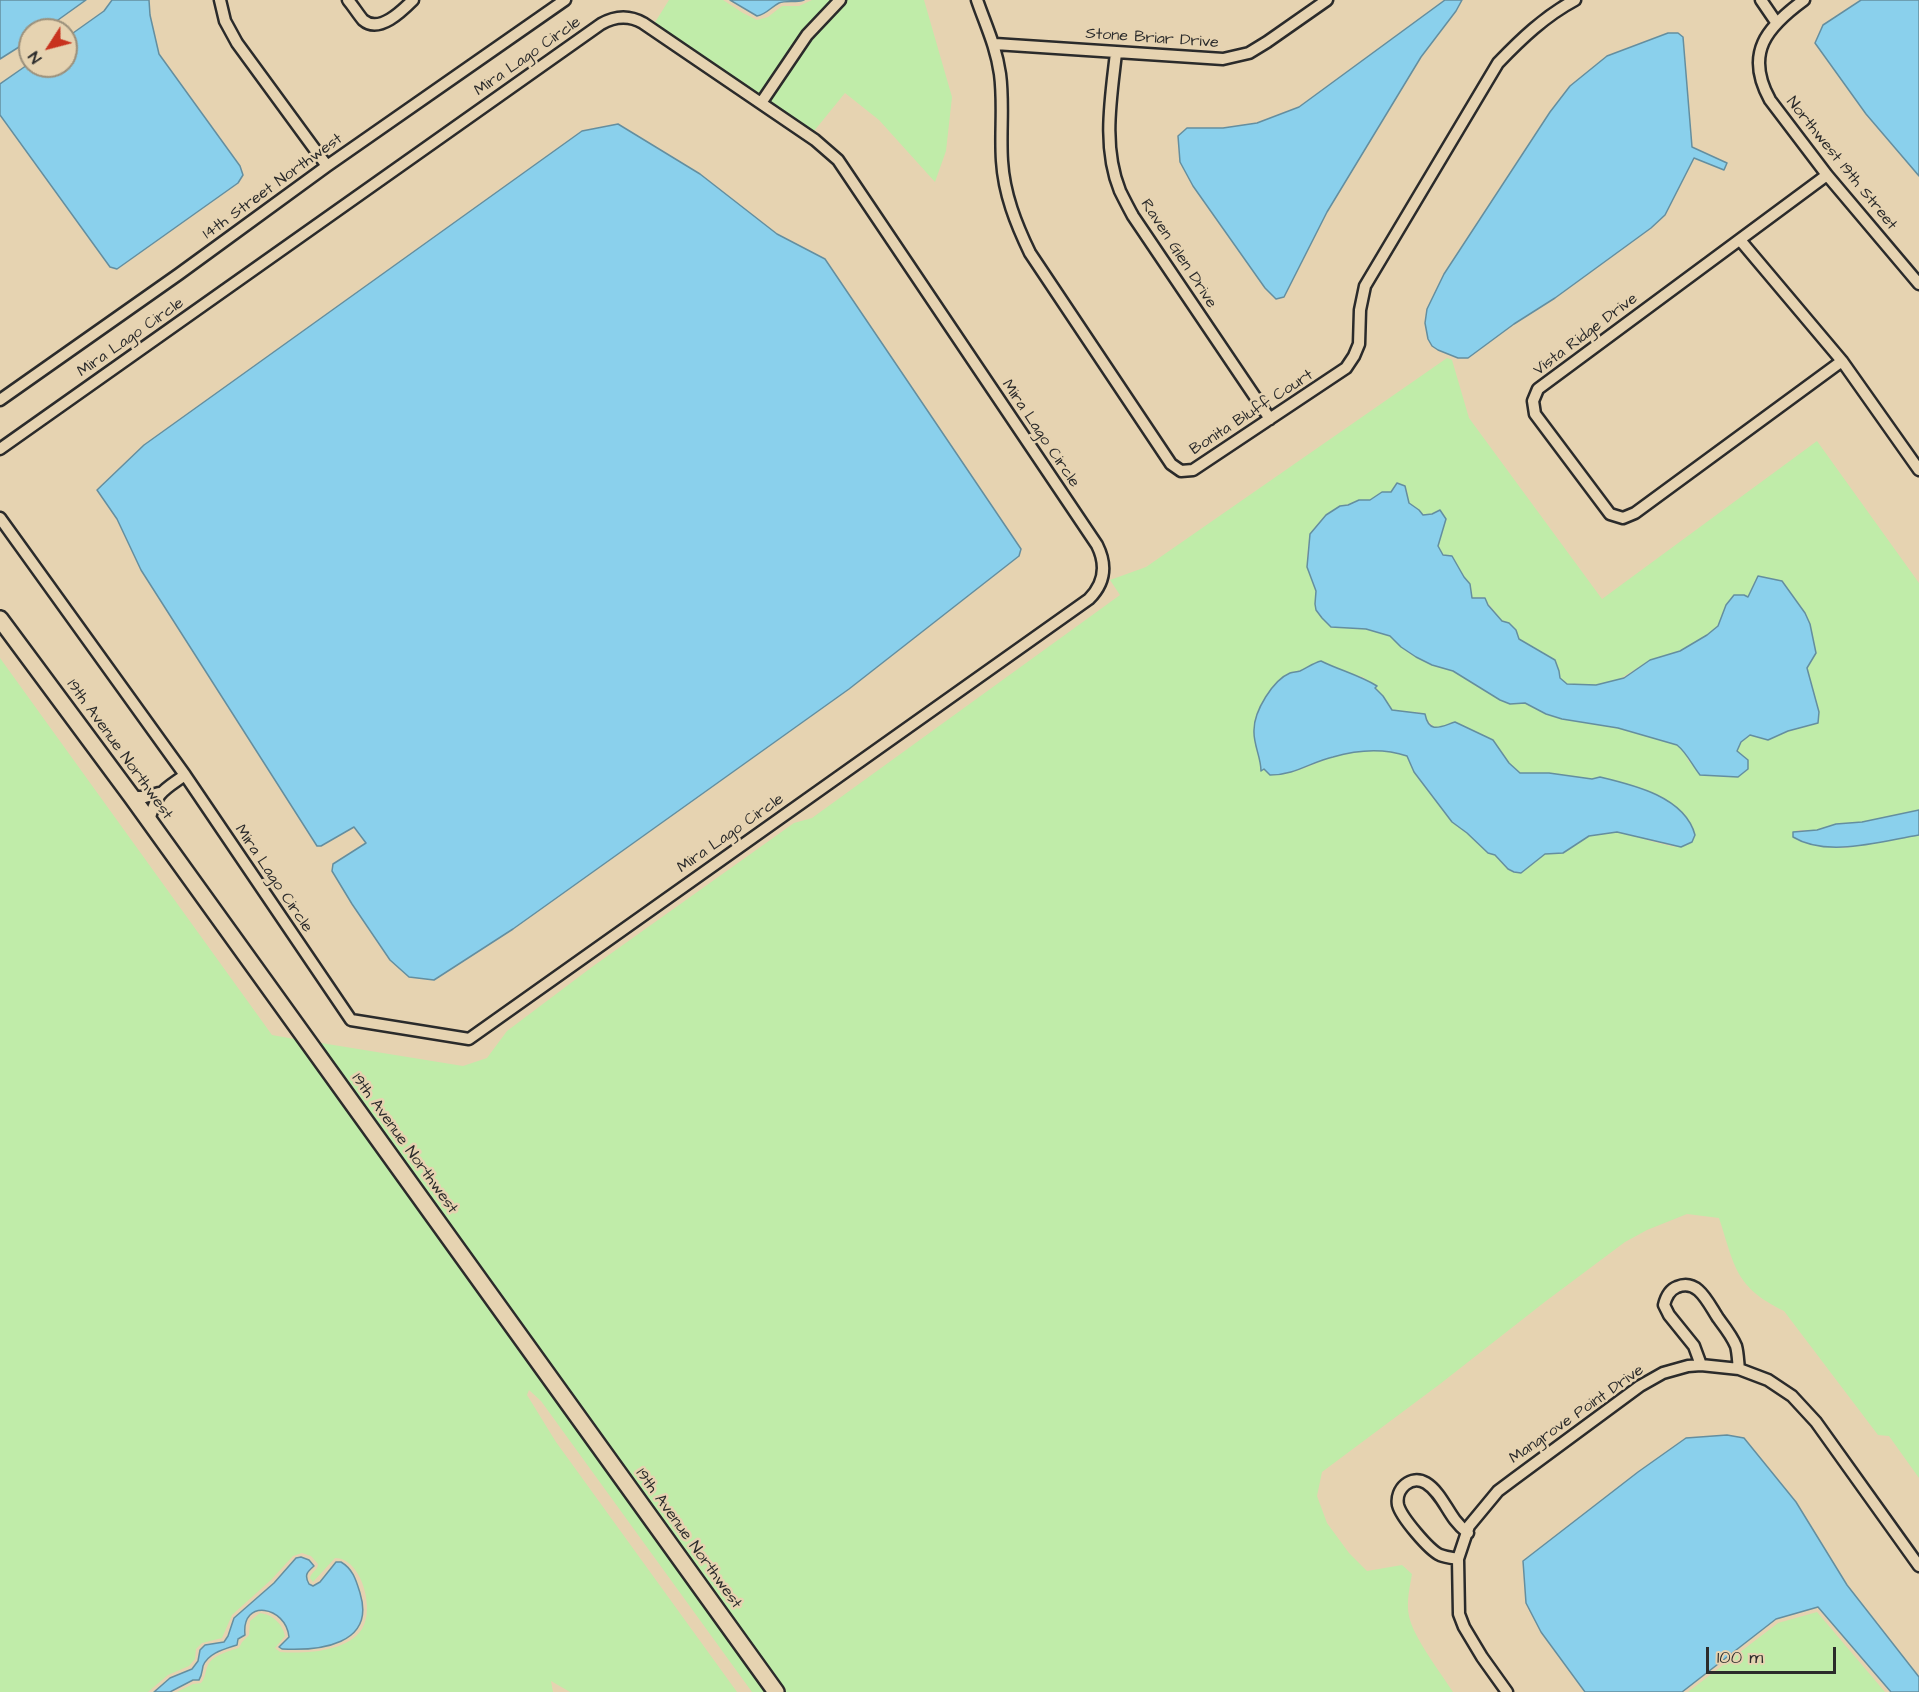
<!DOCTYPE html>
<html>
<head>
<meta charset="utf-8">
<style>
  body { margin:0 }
  #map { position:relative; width:1919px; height:1692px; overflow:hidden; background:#e6d3b1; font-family:"Architects Daughter",sans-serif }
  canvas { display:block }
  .north { position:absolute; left:18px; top:18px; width:60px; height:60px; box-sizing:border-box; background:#e6d3b1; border:2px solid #9b907b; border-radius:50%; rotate:234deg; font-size:16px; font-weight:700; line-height:24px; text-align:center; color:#2b2b2b }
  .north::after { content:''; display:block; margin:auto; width:21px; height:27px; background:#c8321e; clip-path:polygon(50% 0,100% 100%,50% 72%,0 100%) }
  .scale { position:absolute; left:1706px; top:1647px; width:130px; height:27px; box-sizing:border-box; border:3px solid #2b2b2b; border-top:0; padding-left:8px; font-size:18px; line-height:21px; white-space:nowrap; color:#2b2b2b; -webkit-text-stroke:4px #e6d3b1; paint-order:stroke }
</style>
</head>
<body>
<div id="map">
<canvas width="1919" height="1692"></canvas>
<div class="north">N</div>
<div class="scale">100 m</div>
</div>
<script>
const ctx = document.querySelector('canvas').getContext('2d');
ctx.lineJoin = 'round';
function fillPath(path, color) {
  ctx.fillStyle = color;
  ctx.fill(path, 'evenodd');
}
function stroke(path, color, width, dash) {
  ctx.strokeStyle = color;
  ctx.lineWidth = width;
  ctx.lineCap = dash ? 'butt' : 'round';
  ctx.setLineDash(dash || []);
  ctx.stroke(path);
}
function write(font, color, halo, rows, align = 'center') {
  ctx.font = font + ' "Architects Daughter",sans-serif';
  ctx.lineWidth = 5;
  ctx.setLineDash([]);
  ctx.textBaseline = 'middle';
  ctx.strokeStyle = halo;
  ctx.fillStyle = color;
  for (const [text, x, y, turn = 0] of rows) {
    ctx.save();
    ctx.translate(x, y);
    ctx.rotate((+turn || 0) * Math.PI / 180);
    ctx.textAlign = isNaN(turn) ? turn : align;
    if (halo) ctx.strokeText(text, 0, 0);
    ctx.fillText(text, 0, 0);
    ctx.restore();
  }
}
fillPath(new Path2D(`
  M 669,0 L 723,0 L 743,13 L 757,20 L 768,17 L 782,6 L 799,6 L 812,0 L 924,0 L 952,97 L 946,151 L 935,182 L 879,120 L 845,93 L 810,136 L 652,27 Z
  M 1447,358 L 1452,360 L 1469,418 L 1602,599 L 1817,441 L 1919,583 L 1919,810 L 1862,822 L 1836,824 L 1817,830 L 1797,830 L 1817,846 L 1845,848 L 1919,835 L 1919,1478 L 1889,1436 L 1878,1435 L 1784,1311 C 1735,1287 1735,1267 1719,1218 L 1687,1214 L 1647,1230 L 1625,1242 L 1546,1301 L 1440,1384 L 1322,1472 L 1317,1496 L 1327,1523 L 1349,1553 L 1367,1571 L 1402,1565 L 1412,1574 C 1410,1586 1406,1602 1409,1616 C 1413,1637 1441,1673 1453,1692 L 782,1692 L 315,1042 L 463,1066 L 487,1058 L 507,1031 L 592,967 L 794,823 L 812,818 L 1120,595 L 1110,580 L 1146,567 ZM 1394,490 L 1407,490 L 1409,503 L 1419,510 L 1423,515 L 1432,514 L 1440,510 L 1446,519 L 1438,546 L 1443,555 L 1452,556 L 1464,577 L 1470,584 L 1472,598 L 1483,597 L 1502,621 L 1509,623 L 1519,639 L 1559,671 L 1560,678 L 1567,684 L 1596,685 L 1618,680 L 1650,660 L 1680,651 L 1707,635 L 1718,626 L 1726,605 L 1748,597 L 1758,576 L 1782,581 L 1805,613 L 1810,624 L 1816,653 L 1807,668 L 1819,712 L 1809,726 L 1788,731 L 1768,740 L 1751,735 L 1741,742 L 1737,752 L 1748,761 L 1748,769 L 1689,762 L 1685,751 L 1677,745 L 1618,728 L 1562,719 L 1546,714 L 1525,703 L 1510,704 L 1485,691 L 1453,671 L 1432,665 L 1410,654 L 1390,636 L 1366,629 L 1331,627 L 1316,610 L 1315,604 L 1316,591 L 1309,573 L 1307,556 L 1310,534 L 1340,506 L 1370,500 L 1382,492 L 1391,492 ZM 1321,661 L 1352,675 L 1363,677 L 1383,696 L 1392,710 L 1399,712 L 1419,712 L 1435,728 L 1442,729 L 1455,722 L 1493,740 L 1509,763 L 1520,773 L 1549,773 L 1592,779 L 1600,777 L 1611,780 L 1664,798 L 1689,820 L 1675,847 L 1650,841 L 1633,835 L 1617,832 L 1589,836 L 1563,853 L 1545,854 L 1521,873 L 1514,872 L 1508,868 L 1495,855 L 1479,845 L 1467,833 L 1452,822 L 1414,772 L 1407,756 C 1384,748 1351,749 1329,758 C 1309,766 1291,775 1271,775 L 1264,769 L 1261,770 L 1261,761 L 1289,673 L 1302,670 Z
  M 0,658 L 272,1035 L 300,1040 L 770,1692 L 752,1692 L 541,1401 L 529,1390 L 527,1395 L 556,1442 L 737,1692 L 570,1692 L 551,1681 L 553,1692 L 177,1692 L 193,1684 L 201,1683 C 206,1677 205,1671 208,1665 C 213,1655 229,1651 239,1648 L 242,1642 L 249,1635 L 250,1621 L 260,1613 C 273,1615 282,1623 285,1636 L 275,1648 L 280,1652 C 305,1654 347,1652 362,1629 C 375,1610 362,1558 335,1558 L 313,1582 L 310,1578 C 311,1572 318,1570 318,1564 L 311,1556 L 302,1553 L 293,1556 L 271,1580 L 232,1615 L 222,1638 L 202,1643 L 196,1649 L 195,1659 L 189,1666 L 168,1675 L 148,1692 L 0,1692 Z
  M 1817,1612 L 1885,1692 L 1688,1692 L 1778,1623 Z`), '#c0eca9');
const water = new Path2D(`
  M 0,0 L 86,0 L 44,30 L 30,30 L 30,40 L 0,59 Z
  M 112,0 L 149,0 L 150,15 L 159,54 L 240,166 L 243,175 L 238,183 L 117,269 L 110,267 L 0,115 L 0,84 L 30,63 L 30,66 L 66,66 L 66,38 L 104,11 Z
  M 730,0 L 804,0 C 796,3 786,0 779,3 C 771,7 767,14 757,16 Z
  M 1445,0 L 1462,0 L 1456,11 L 1421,57 L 1327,212 L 1284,297 L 1276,299 L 1265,288 L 1193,186 L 1180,162 L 1178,136 L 1187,128 L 1223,128 L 1257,123 L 1299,107 Z
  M 1861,0 L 1919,0 L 1919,176 L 1866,114 L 1815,43 L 1823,25 Z
  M 1668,33 L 1678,33 L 1683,37 L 1692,147 L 1727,163 L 1724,170 L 1694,158 L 1665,215 L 1651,228 L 1555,298 L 1514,324 L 1468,358 L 1458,358 L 1438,350 L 1432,346 L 1428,339 L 1425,323 L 1427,309 L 1444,274 L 1550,112 L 1570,86 L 1607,56 Z
  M 618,124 L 700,174 L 777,234 L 825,259 L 1021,549 L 1019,556 L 849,689 L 513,929 L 434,980 L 409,977 L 390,960 L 352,904 L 332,871 L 333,864 L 366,843 L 354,827 L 321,846 L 317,846 L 141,570 L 117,519 L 97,490 L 144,445 L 582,131 Z
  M 1397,483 L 1405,486 L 1409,503 L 1419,510 L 1423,515 L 1432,514 L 1440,510 L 1446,519 L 1438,546 L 1443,555 L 1452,556 L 1464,577 L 1470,584 L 1472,598 L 1485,598 L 1488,605 L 1502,621 L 1509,623 L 1516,630 L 1519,639 L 1555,660 L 1559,671 L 1560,678 L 1567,684 L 1596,685 L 1624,678 L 1650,660 L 1680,651 L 1707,635 L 1718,626 L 1726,605 L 1734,595 L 1744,595 L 1748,597 L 1758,576 L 1782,581 L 1805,613 L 1810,624 L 1816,653 L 1807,668 L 1819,712 L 1818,723 L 1788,731 L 1768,740 L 1750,735 L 1741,742 L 1737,751 L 1748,760 L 1748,769 L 1738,777 L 1700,775 C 1692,765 1687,753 1677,745 L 1618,728 L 1562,719 L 1546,714 L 1525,703 L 1510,704 L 1500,700 L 1453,671 L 1432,665 L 1416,657 L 1401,647 L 1390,636 L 1366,629 L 1331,627 L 1322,618 L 1316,610 L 1315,604 L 1316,591 L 1307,567 L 1310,534 L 1326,515 L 1340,506 L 1348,505 L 1359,500 L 1370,500 L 1382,492 L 1391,492 Z
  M 1321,661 C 1339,670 1359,675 1377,686 L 1375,688 L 1383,696 L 1392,710 L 1425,714 C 1429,735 1442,726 1455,722 L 1493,740 L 1509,763 L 1520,773 L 1549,773 L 1592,779 L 1600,777 C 1634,785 1685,797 1695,835 L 1692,842 L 1681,847 L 1617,832 L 1589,836 L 1563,853 L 1545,854 L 1521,873 L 1514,872 L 1508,869 L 1495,855 L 1488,853 L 1467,833 L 1452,822 L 1414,772 L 1407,756 C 1383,748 1357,750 1333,757 C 1311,762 1295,775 1270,775 L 1264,769 L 1261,771 C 1261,757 1253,744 1254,730 C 1254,711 1273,680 1290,673 C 1293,672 1297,672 1300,671 C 1307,668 1313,663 1321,661 Z
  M 1919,810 L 1919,835 C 1882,841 1827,858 1793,837 L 1793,832 L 1817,830 L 1836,824 L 1862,822 Z
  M 1727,1435 L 1744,1438 L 1796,1502 L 1847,1585 L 1919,1677 L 1919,1692 L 1891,1692 L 1818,1607 L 1776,1619 L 1682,1692 L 1585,1692 L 1541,1632 L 1526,1603 L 1523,1561 L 1638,1472 L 1686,1438 Z
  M 301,1557 L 309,1560 L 314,1566 C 307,1572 304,1575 309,1584 L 313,1586 L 320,1582 L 336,1562 L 341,1562 C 353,1569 356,1580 360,1593 C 376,1645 319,1651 282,1649 L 279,1647 L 289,1637 C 286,1606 241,1598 245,1635 L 238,1639 L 237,1645 C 225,1649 208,1653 203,1666 C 202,1671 202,1675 199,1680 L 193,1680 L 170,1692 L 154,1692 L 170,1678 L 192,1669 L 198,1661 L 200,1650 L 205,1645 L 224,1642 L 228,1636 L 234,1618 L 274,1583 L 296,1558 Z`);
fillPath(water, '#8ad0ec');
stroke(water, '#648e9f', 1.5);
const street = new Path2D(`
  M 220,0 L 225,21 L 237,43 L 327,166
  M 348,0 C 353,6 358,14 363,20 C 379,34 402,11 413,0
  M 977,0 C 986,26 996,46 1000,74 C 1004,104 1000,132 1002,161 C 1004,194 1016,224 1030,253 L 1171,464 L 1181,471 L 1193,470 L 1346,368 L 1354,356 L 1359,344 L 1360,310 L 1365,286 L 1498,63 C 1521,39 1545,16 1575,0
  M 1761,0 L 1776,22
  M 1804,0 C 1767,27 1744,53 1770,100 L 1827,175 L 1919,284
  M 995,44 L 1223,59 L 1249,53 L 1267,42 L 1327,0
  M 1116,53 C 1111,98 1102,147 1120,191 C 1124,199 1128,207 1133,216 L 1270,419
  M 761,103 L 807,35 L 840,0
  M 1827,175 L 1538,389 L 1533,401 L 1535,414 L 1610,514 L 1623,518 L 1635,513 L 1842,361
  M 1740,240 L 1842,361 L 1919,470
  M 0,400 L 179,274 L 327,166 L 565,0
  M 0,449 L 601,24 C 615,16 629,15 643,23 L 815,140 L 838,160 L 1097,545 C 1107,565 1105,583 1089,599 L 469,1039 L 351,1020 L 185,775 L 0,518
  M 132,797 L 145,797 L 159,793
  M 149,820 C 158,791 161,792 185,775
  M 1701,1365 L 1694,1346 L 1669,1315 L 1664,1305 C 1666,1297 1669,1290 1677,1287 C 1698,1278 1708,1303 1718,1318 C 1724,1326 1732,1336 1736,1346 C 1738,1353 1738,1362 1739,1369
  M 1458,1559 C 1452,1558 1445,1557 1440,1555 C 1429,1550 1401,1517 1398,1505 C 1395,1489 1411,1474 1426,1483 C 1439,1491 1446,1508 1455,1520 C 1458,1524 1463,1529 1468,1533
  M 1507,1692 L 1482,1657 L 1464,1627 L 1459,1614 L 1458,1559 L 1469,1526 L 1498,1491 L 1514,1479 L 1640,1386 L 1663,1373 L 1688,1366 L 1701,1365 L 1739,1369 L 1768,1380 L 1792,1396 L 1816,1422 L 1919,1566`);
const secondary = new Path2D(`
  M 0,619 L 132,797 L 776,1692`);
stroke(street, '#2b2b2b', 15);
stroke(secondary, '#2b2b2b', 20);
stroke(street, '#e6d3b1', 10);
stroke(secondary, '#e6d3b1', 15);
write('16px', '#2b2b2b', '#e6d3b1', [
  ["Stone Briar Drive",1152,39,4],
  ["Mira Lago Circle",528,57,-35],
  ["Northwest 19th Street",1841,164,51],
  ["14th Street Northwest",273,187,-36],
  ["Raven Glen Drive",1178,254,57],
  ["Vista Ridge Drive",1586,335,-37],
  ["Mira Lago Circle",131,338,-35],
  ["Bonita Bluff Court",1252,413,-33],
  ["Mira Lago Circle",1040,434,56],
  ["19th Avenue Northwest",119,750,54],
  ["Mira Lago Circle",731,834,-35],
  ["Mira Lago Circle",273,879,56],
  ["19th Avenue Northwest",404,1144,54],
  ["Mangrove Point Drive",1577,1415,-35],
  ["19th Avenue Northwest",688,1539,54]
]);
</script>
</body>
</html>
